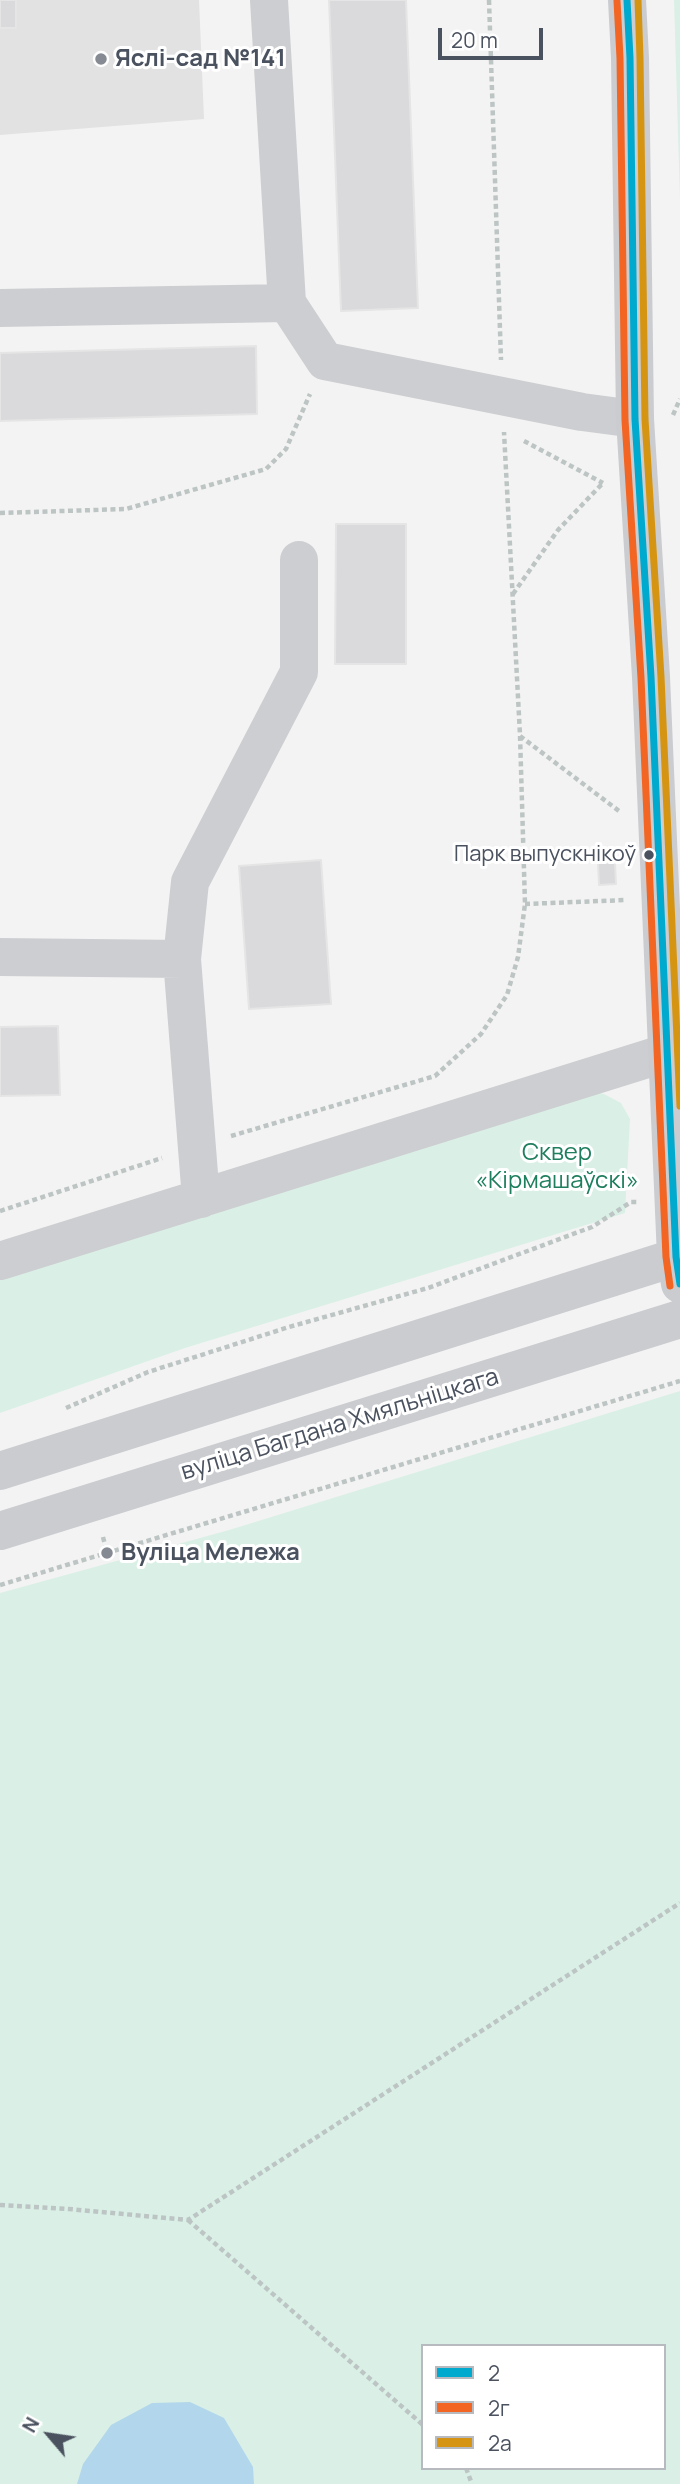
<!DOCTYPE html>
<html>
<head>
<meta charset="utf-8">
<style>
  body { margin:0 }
  #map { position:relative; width:680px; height:2484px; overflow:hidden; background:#f4f3f3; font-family:Manrope,sans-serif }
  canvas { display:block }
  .legend { position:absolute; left:421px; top:2344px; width:245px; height:126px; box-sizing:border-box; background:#fff; border:2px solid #b7babf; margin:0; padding:9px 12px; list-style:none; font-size:21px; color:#4b525f }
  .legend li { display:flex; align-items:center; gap:14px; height:35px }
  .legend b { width:35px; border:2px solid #b7babf }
  .north { position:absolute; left:14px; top:2400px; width:70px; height:70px; -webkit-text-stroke:5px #fff; paint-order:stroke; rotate:299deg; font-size:19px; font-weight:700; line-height:28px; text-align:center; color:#4b525f }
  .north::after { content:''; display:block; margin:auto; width:24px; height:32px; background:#4b525f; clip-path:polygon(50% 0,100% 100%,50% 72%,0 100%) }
  .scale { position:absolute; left:438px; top:28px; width:105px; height:32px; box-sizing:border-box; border:4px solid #4b525f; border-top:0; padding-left:9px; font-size:21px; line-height:24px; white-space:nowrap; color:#4b525f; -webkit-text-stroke:5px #fff; paint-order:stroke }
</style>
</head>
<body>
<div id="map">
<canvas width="680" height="2484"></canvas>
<ul class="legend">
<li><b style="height:9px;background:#00a9ce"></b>2</li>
<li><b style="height:9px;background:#f26522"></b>2г</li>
<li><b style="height:9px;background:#d59513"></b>2а</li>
</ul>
<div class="north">N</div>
<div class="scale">20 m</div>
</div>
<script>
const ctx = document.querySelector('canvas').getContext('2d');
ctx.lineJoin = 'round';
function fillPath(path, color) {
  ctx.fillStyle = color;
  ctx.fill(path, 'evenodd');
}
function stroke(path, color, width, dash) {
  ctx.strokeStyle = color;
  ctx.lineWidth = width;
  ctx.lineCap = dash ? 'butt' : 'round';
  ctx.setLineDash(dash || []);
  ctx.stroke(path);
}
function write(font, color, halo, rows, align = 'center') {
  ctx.font = font + ' Manrope,sans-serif';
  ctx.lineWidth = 6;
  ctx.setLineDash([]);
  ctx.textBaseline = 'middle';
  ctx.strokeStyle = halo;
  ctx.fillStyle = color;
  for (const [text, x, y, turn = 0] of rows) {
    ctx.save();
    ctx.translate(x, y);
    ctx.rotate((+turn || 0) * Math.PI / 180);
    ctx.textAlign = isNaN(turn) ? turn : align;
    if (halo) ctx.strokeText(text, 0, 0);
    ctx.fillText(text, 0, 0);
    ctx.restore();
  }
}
fillPath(new Path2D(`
  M 0,0 L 199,0 L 204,119 L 0,135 Z`), '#e2e2e3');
fillPath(new Path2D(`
  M 674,0 L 680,0 L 680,201 Z
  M 585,1090 L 604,1094 L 621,1103 L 630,1119 L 625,1213 L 185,1348 L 0,1413 L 0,1280 Z
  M 680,1391 L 680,2484 L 0,2484 L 0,1593 L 229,1530 ZM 423,2346 L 664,2346 L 664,2468 L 423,2468 Z`), '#daf0e6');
fillPath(new Path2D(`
  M 190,2402 L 224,2418 L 253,2467 L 254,2484 L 77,2484 L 83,2464 L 111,2425 L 152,2403 Z`), '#b2d6eb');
const building = new Path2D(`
  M 0,0 L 16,0 L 16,28 L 0,28 Z
  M 329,0 L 406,0 L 418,308 L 341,311 Z
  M 256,346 L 257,414 L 0,421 L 0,353 Z
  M 336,524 L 406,524 L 406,664 L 335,664 Z
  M 321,860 L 331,1004 L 249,1009 L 239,866 Z
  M 598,863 L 615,863 L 616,884 L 599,885 Z
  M 58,1026 L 60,1095 L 0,1096 L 0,1027 Z`);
fillPath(building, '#dadadc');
stroke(building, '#e5e5e6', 2);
stroke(new Path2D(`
  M 489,0 L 501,360
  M 673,415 L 680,399
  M 524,441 L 603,483
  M 0,513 L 126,509 L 266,469 L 286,449 L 310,394
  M 513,594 L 558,530 L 602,484
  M 520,736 L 619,811
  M 525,904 L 626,900
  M 231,1136 L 435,1076 L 481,1034 L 507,995 L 518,957 L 525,904 L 520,735 L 504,432
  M 0,1211 L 162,1158
  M 66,1408 L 148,1372 L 289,1327 L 428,1288 L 592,1227 L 631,1202 L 638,1202
  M 103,1537 L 107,1553
  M 0,1585 L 680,1381
  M 0,2205 L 69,2209 L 188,2220 L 680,1903
  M 188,2220 L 423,2425
  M 466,2468 L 472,2484`), '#bcc5c4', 4.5, [5, 3.5]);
stroke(new Path2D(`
  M 269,0 L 287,303
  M 0,308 L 287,303 L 325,361 L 582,412 L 635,419
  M 0,957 L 182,959 L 201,1199
  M 182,959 L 190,882 L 299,672 L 299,560
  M 0,1261 L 666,1053`), '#cdced1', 38);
stroke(new Path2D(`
  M 627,0 L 630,58 L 635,419 L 651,677 L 676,1257 L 680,1284
  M 0,1471 L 680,1256
  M 0,1531 L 680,1319`), '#caccd0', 38);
stroke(new Path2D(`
  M 627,0 L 630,58 L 635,419 L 651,677 L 676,1257 L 680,1284`), '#00a9ce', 7);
stroke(new Path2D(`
  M 617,1 L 620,58 L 625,420 L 641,678 L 666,1257 L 670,1286`), '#f26522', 7);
stroke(new Path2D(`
  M 638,0 L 640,58 L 645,419 L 661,677 L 680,1106`), '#d59513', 7);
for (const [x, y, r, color] of [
  [101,59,7,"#868a93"],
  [649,855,6,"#4b525f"],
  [107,1553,7,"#868a93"]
]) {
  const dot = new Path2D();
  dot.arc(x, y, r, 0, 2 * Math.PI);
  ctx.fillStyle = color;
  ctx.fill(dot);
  stroke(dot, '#fff', 2.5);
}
write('22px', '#4b525f', '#fff', [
  ["Парк выпускнікоў",636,855]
], 'right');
write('bold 24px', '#4b525f', '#fff', [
  ["Яслі-сад №141",115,59],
  ["Вуліца Мележа",121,1553]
], 'left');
write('24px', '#1e7e5d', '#fff', [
  ["Сквер",557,1153],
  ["«Кірмашаўскі»",557,1181]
]);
write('24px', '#4b525f', '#fff', [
  ["вуліца Багдана Хмяльніцкага",340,1425,-17]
]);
</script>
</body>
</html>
